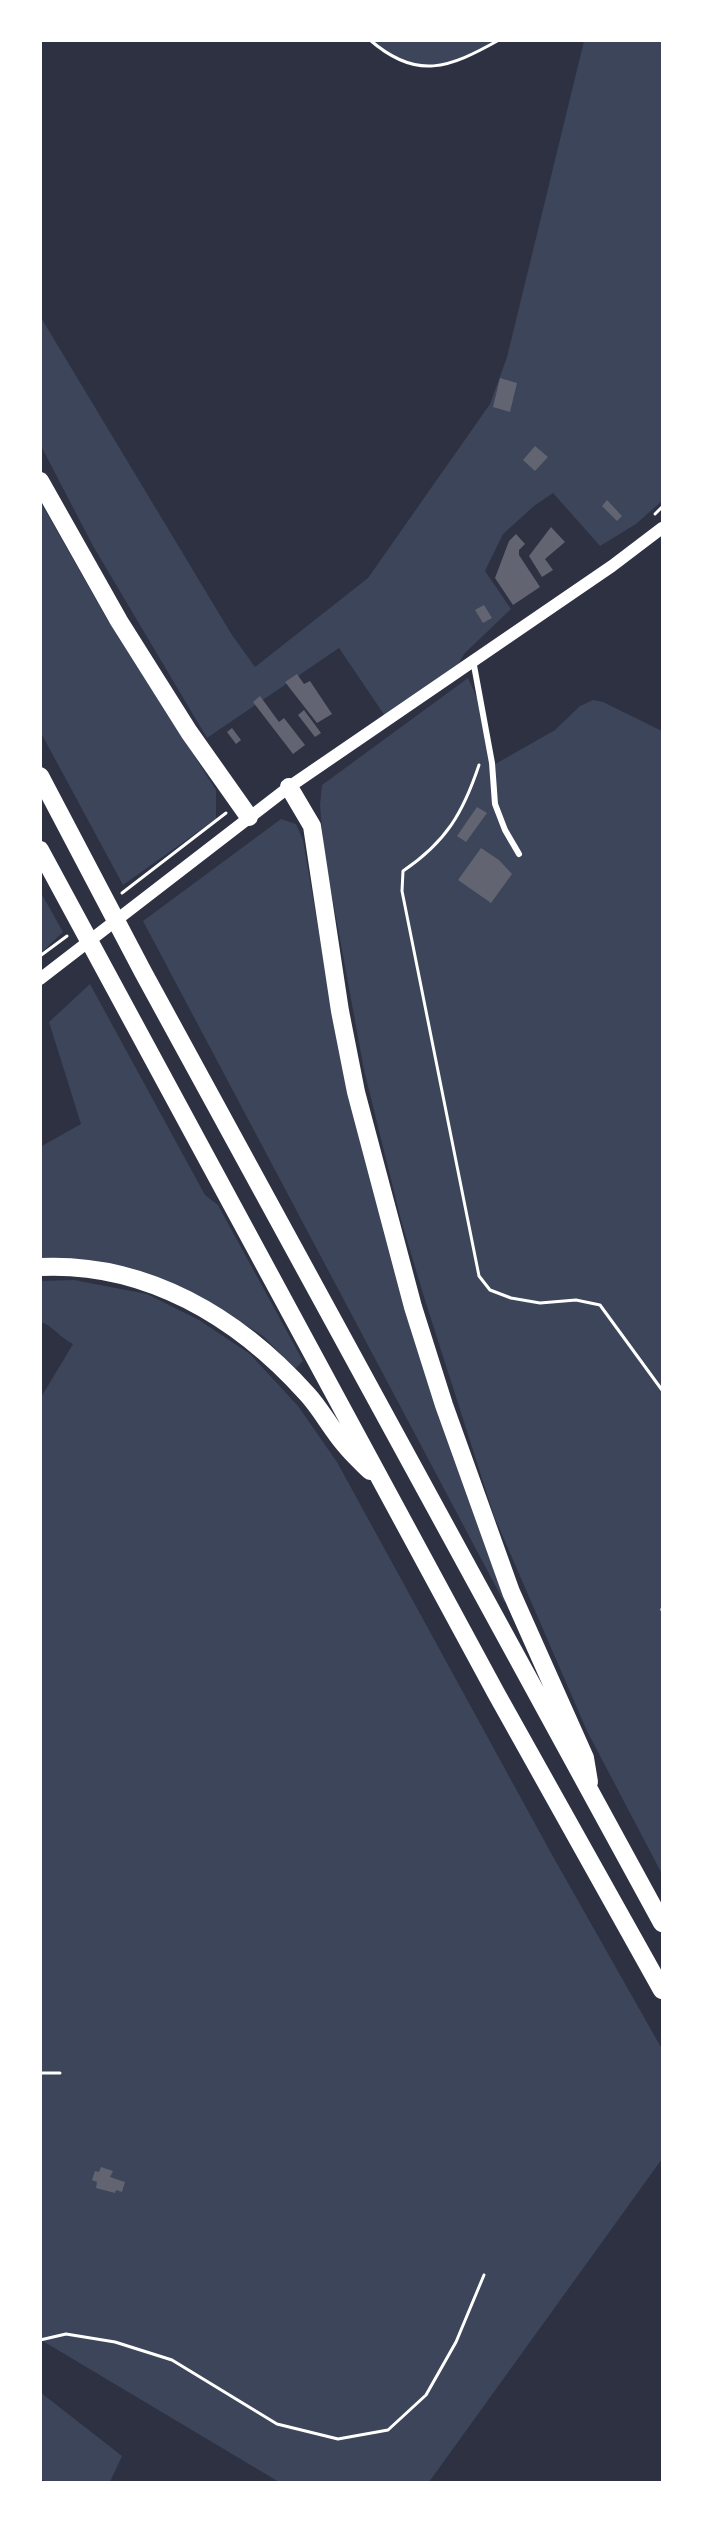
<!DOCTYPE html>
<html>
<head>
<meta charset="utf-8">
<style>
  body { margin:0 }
  #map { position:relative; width:703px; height:2523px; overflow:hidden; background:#2d3142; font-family:Bitter,serif }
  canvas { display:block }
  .frame { position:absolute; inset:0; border:42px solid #fff; pointer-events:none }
</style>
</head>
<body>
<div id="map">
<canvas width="703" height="2523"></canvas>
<div class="frame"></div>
</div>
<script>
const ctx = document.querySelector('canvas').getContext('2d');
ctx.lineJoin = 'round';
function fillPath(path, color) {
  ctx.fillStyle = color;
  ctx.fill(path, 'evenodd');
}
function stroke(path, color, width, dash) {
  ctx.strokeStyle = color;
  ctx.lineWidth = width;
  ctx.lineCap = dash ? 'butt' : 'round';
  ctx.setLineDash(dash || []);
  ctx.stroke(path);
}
fillPath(new Path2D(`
  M 370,41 L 499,41 C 446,65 420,83 370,41 Z
  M 584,41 L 662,41 L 662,501 L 636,524 L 600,546 L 553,493 L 534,506 L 503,534 L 485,571 L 511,609 L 464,654 L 454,672 L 387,719 L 339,648 L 207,738 L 93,546 L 41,446 L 40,316 L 232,635 L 255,667 L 368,578 L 490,404 L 507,357 Z
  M 40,501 L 107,619 L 216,790 L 216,819 L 123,885 L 41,733 Z
  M 468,678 L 482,709 L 490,767 L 555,730 L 580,706 L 593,700 L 603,702 L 662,731 L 662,1874 L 587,1731 L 494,1516 L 424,1297 L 401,1220 L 364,1070 L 324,852 L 320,805 L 322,785 Z
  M 281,819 L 296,824 L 303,840 L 331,1003 L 509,1600 L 504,1602 L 143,921 Z
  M 40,891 L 63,932 L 41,953 L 40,953 Z
  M 90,984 L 205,1195 L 218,1205 L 303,1361 L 295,1369 L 263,1336 L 203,1298 L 158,1277 L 97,1262 L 41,1260 L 40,1147 L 81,1124 L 49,1022 Z
  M 74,1280 L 147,1294 L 199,1320 L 250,1354 L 298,1406 L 337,1462 L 551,1853 L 662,2049 L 662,2159 L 429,2482 L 279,2482 L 41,2340 L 40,1399 L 73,1344 C 60,1338 53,1326 41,1322 L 40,1281 Z
  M 40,2392 L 122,2456 L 110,2482 L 47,2482 L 41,2479 Z`), '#3c4559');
fillPath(new Path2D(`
  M 500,378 L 517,383 L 510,412 L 493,407 Z
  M 535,446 L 548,457 L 535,471 L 523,460 Z
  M 607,500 L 622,516 L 617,521 L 602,506 Z
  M 551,527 L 565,542 L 545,559 L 553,570 L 542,577 L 529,556 Z
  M 516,534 L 525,544 L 519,550 L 519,555 L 540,587 L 513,605 L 495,578 L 509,541 Z
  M 484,605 L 492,618 L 483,623 L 475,610 Z
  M 297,674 L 304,684 L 310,681 L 332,714 L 317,723 L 285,682 Z
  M 260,696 L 279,722 L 284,718 L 305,745 L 293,754 L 253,702 Z
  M 304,710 L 321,733 L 315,737 L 298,715 Z
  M 232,728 L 241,740 L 236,744 L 227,732 Z
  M 477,807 L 487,813 L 466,842 L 457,836 Z
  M 481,848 L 499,860 L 512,874 L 491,903 L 458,880 Z
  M 101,2167 L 113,2171 L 110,2177 L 125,2182 L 122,2192 L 116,2190 L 115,2193 L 96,2188 L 97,2182 L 92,2180 L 95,2171 L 99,2172 Z`), '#626471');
stroke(new Path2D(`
  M 370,40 C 417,81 449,68 499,40
  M 655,514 L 662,507
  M 479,765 C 463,813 446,842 403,871 L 402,891 L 479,1276 L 490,1290 L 511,1298 L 540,1303 L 576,1300 L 600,1305 L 662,1390
  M 122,893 L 226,813
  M 40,956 L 67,936
  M 662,1610 L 662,1609
  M 40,2073 L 60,2073
  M 40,2340 L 66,2334 L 115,2342 L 172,2360 L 277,2424 L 338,2439 L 388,2430 L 426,2395 L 456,2342 L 484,2275`), '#fff', 3);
stroke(new Path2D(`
  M 473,660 L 492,763 L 495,804 L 505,830 L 519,854`), '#fff', 6);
stroke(new Path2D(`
  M 40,979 L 289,787 L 612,566 L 662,528`), '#fff', 12);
stroke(new Path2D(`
  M 40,481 L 119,621 L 189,732 L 249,817
  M 40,776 L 143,972 L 662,1923
  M 289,787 L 312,826 L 340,1011 L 356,1092 L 413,1307 L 444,1405 L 511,1592 L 585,1758 L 589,1782
  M 40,850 L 496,1693 L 662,1990
  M 40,1267 C 146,1262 238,1317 307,1394 C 321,1409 331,1429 345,1445 C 352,1454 362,1463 370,1471`), '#fff', 18);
</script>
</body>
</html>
